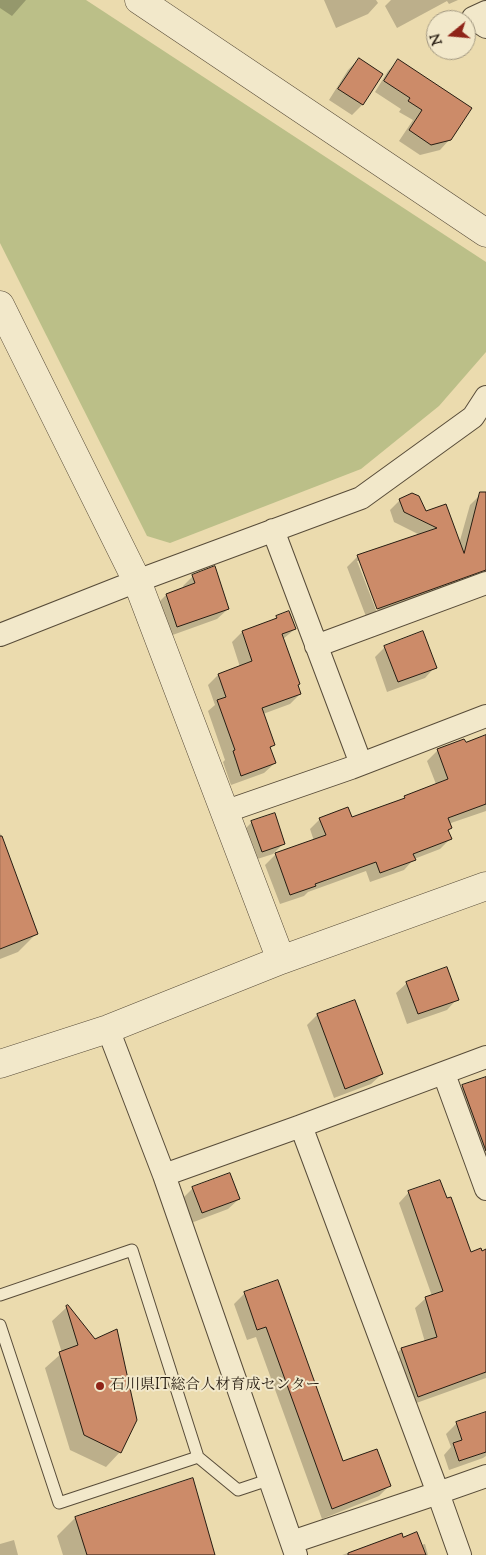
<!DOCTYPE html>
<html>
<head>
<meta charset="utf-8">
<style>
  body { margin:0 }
  #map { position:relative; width:486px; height:1555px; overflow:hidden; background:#ebdbae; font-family:"Sorts Mill Goudy",serif }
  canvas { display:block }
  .north { position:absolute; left:426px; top:10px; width:50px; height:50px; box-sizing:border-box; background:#f2e8ca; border:1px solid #a19780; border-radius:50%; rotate:253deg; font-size:14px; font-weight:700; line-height:20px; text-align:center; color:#271d12 }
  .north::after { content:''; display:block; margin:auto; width:18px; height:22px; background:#8f2418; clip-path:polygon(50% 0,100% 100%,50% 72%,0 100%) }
</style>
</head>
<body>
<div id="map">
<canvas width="486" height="1555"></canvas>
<div class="north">N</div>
</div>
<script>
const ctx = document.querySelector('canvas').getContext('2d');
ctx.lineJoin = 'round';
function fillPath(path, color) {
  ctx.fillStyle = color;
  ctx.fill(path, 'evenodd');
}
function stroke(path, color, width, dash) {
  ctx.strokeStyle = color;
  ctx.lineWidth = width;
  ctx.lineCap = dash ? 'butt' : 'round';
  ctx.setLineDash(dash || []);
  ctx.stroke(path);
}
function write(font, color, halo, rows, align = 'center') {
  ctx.font = font + ' "Sorts Mill Goudy","Noto Serif JP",serif';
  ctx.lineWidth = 4;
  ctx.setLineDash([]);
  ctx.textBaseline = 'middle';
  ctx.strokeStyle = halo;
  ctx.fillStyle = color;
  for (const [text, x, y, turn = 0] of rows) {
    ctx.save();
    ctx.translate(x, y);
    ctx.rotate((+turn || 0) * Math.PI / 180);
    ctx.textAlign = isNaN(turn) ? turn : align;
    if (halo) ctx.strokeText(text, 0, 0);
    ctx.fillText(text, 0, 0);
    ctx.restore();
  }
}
fillPath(new Path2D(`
  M 0,0 L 86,0 L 486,262 L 486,352 L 439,406 L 361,469 L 170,543 L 147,536 L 0,243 Z`), '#bbbf88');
fillPath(new Path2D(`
  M 0,0 L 26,0 L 12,16 L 0,8 Z
  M 324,0 L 376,0 L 378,3 L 368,14 L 336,28 Z
  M 391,0 L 458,0 L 449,4 L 447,1 L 397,28 L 385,6 Z
  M 359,59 L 382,74 L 362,105 L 352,115 L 329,100 L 348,70 Z
  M 399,61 L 450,139 L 440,150 L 420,155 L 399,141 L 413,120 L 399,112 L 401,109 L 375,92 L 388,71 Z
  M 486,493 L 486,576 L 380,614 L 360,561 L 357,561 L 378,615 L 367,619 L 347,567 L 357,557 L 420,535 L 394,522 L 390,510 L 400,500 L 425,513 L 459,544 L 470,505 L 480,495 Z
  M 193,576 L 228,609 L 217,619 L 167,637 L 156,605 L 166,595 L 184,589 L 183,586 Z
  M 277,617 L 295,629 L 283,639 L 300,694 L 290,704 L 263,714 L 273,745 L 270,749 L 275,763 L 264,773 L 231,785 L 223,762 L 225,760 L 208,711 L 215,705 L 208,685 L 218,675 L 240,667 L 232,642 L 242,632 L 272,621 Z
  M 385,647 L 435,667 L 425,678 L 387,692 L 375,657 Z
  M 486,736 L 486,811 L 448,824 L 450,828 L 447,831 L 450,839 L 440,849 L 414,859 L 404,870 L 370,882 L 366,871 L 308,892 L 304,896 L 280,904 L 265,865 L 276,854 L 314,841 L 310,829 L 320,819 L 351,819 L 401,801 L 405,797 L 436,784 L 427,761 L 438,750 L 465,743 Z
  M 252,822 L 284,843 L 273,854 L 251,861 L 241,833 Z
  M 0,833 L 36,934 L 18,952 L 0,959 Z
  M 407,983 L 457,999 L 447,1010 L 407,1024 L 396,993 Z
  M 354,1001 L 382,1074 L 371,1084 L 334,1098 L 307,1025 L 317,1015 Z
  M 486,1078 L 486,1174 L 452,1097 L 463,1086 Z
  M 193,1188 L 239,1199 L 228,1209 L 191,1223 L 183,1198 Z
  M 409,1192 L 470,1254 L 486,1250 L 486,1378 L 408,1406 L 391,1360 L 401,1349 L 425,1342 L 415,1308 L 426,1298 L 432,1296 L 399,1203 Z
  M 277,1282 L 342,1463 L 389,1486 L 379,1496 L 322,1519 L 256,1337 L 247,1340 L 234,1304 L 245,1293 Z
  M 67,1307 L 120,1452 L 106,1467 L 70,1450 L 45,1368 L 62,1353 L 52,1321 Z
  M 457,1423 L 486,1426 L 486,1456 L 483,1458 L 449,1470 L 444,1455 L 451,1447 L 446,1434 Z
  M 192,1480 L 214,1555 L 63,1555 L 57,1536 L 75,1518 Z
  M 401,1535 L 402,1539 L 421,1545 L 425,1544 L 428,1555 L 342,1555 Z
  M 14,1540 L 18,1555 L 0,1555 L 0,1544 Z`), '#0003');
const building = new Path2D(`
  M 359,58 L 383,74 L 363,105 L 338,89 Z
  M 398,59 L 472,108 L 451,140 L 431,145 L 409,130 L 422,110 L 408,101 L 410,98 L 384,81 Z
  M 480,492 L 486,492 L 486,570 L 377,609 L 357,555 L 437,528 L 404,512 L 399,499 L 412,493 L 419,496 L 426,511 L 446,504 L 464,553 Z
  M 215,566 L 229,609 L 177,627 L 166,594 L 195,583 L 192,575 Z
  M 289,611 L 296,629 L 282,634 L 300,684 L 298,685 L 301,694 L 262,708 L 275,745 L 270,747 L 276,763 L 241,776 L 233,751 L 235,750 L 217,700 L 226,697 L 218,674 L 252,661 L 242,631 L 277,618 L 276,616 Z
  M 423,631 L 437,668 L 398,682 L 384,646 Z
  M 486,735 L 486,804 L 448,818 L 452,828 L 448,830 L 452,839 L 413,854 L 416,860 L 380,873 L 376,862 L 315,884 L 316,886 L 290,895 L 275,853 L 326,835 L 319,818 L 348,807 L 352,817 L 405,798 L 404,796 L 448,779 L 437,749 L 464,739 L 466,742 Z
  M 275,813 L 285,844 L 262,852 L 251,821 Z
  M 0,836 L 2,836 L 38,934 L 0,949 Z
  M 447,967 L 459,1000 L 418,1014 L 406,982 Z
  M 355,1000 L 383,1074 L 345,1089 L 317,1014 Z
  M 486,1077 L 486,1151 L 462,1085 Z
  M 230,1173 L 240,1199 L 202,1213 L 192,1187 Z
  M 440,1180 L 447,1198 L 451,1197 L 471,1252 L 481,1248 L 482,1251 L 486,1249 L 486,1372 L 418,1397 L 401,1348 L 437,1337 L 425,1297 L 443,1291 L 408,1191 Z
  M 278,1280 L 343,1461 L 377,1449 L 391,1486 L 332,1509 L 266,1327 L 257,1330 L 244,1292 Z
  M 68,1305 L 95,1339 L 117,1329 L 137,1420 L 121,1453 L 84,1435 L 59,1352 L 78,1345 L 66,1306 Z
  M 486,1412 L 486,1452 L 459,1461 L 453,1443 L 462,1440 L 456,1422 Z
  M 193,1478 L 215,1555 L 87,1555 L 75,1517 Z
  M 417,1532 L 426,1555 L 348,1555 L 348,1553 L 402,1533 L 403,1537 Z`);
fillPath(building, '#cc8b69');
stroke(building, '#271d12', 1);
const service = new Path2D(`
  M 0,1295 L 132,1250 L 198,1457
  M 0,1325 L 59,1503 L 198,1457 L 238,1490 L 271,1479`);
const minor = new Path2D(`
  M 486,12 L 473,18 L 486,27
  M 273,530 L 361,764
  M 0,635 L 137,581 L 361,498 L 473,417 L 486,397
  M 316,646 L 486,583
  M 224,812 L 351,768 L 486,716
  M 108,1029 L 164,1175 L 296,1555
  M 444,1074 L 486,1189
  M 301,1126 L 486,1057
  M 164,1175 L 301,1126 L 438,1493 L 486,1476
  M 292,1542 L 438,1493 L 460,1555`);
const tertiary = new Path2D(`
  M 139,0 L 486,233
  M 0,305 L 137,581 L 281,960
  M 0,1064 L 108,1029 L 281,960 L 486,886`);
stroke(service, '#584c39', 13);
stroke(minor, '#584c39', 24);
stroke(tertiary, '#584c39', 29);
stroke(service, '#f2e8ca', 11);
stroke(minor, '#f2e8ca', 22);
stroke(tertiary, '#f2e8ca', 28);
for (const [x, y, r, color] of [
  [100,1386,5,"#8f2418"]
]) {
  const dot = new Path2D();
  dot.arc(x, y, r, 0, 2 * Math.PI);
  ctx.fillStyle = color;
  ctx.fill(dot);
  stroke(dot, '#f2e8ca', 2);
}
write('15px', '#271d12', '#f2e8ca', [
  ["石川県IT総合人材育成センター",110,1386]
], 'left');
</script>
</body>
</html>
